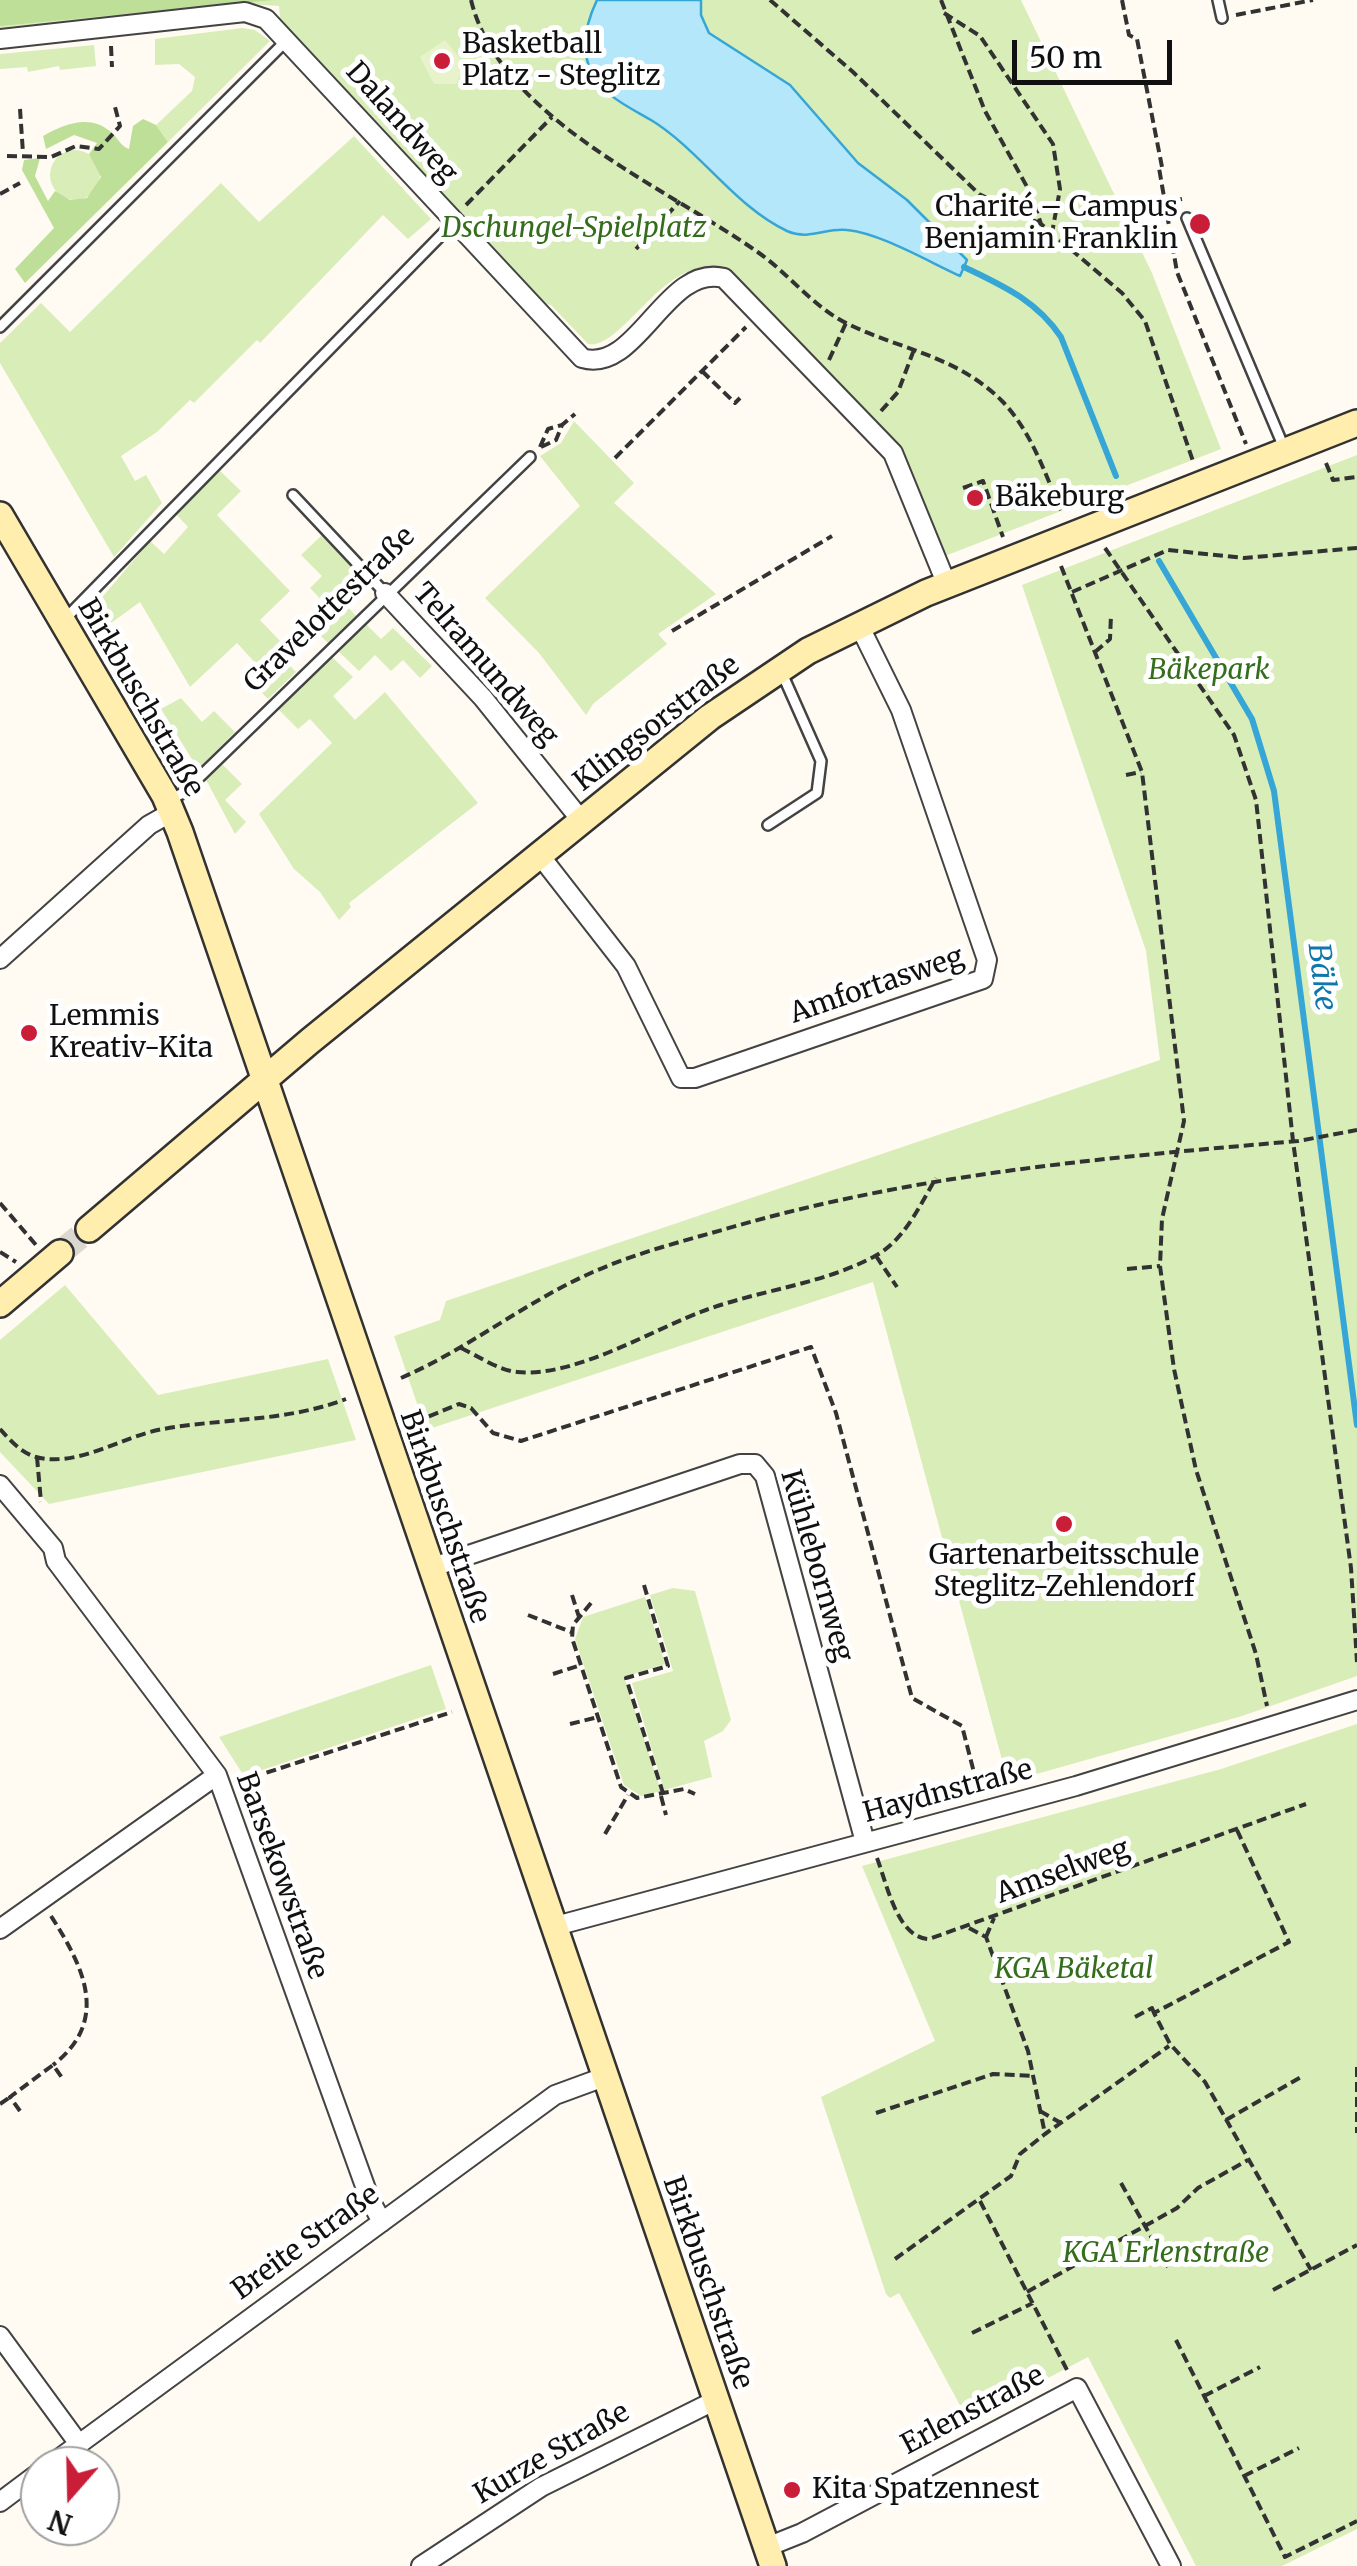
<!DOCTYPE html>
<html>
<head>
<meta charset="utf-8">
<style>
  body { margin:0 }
  #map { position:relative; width:1357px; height:2566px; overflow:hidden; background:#fffbf3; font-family:Merriweather,serif }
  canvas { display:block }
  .north { position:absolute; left:20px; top:2446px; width:100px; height:100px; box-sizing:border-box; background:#fff; border:2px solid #9f9f9f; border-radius:50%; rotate:200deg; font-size:28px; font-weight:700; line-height:40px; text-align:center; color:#101010 }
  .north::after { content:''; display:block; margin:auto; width:35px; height:45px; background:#ca1d37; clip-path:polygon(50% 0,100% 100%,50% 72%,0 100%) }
  .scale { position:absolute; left:1012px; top:40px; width:160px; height:45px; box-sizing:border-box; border:5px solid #101010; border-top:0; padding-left:12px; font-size:30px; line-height:35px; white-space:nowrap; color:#101010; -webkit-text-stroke:8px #fff; paint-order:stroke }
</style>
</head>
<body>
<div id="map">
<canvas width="1357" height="2566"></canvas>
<div class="north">N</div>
<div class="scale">50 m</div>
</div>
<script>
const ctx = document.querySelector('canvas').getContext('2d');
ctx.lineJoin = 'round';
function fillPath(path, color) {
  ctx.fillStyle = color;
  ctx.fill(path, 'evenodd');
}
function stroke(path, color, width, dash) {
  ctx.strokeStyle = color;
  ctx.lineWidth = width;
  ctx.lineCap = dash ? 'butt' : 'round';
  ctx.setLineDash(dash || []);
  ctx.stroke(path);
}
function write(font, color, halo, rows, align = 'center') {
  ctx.font = font + ' Merriweather,serif';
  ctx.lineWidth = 10;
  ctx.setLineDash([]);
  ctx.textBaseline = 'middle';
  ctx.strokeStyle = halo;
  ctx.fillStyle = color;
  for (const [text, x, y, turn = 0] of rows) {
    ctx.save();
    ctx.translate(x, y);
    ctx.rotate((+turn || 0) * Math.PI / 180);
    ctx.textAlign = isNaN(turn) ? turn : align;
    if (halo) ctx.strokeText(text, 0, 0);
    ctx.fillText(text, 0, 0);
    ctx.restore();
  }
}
fillPath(new Path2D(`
  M 0,0 L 1021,0 L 1152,273 L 1221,449 L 945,556 L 897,444 L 737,277 C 673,233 626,351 588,344 L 551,305 L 538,302 L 280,19 L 279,6 L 247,4 L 0,30 Z
  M 242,28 L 255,30 L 270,41 L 168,142 L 156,125 L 192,91 L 195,77 L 179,64 L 155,65 L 155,39 Z
  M 94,45 L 96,66 L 60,70 L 59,66 L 28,72 L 27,67 L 0,69 L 0,54 Z
  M 354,136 L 431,219 L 408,239 L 383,215 L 260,343 L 257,340 L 194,403 L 190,400 L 157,432 L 121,456 L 135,481 L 146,475 L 162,503 L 114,557 L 0,363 L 0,343 L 41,303 L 70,332 L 221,183 L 259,222 Z
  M50 175a25 25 0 1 1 50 0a25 25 0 1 1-50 0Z
  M 574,421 L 634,483 L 614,503 L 716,594 L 658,634 L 667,644 L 593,704 L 586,715 L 539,653 L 485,598 L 580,506 L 540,456 L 561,443 Z
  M 1357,455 L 1357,1676 L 1242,1716 L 1008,1782 L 873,1282 L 426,1430 L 394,1336 L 440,1320 L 446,1301 L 1160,1060 L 1146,951 L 1022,585 Z
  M 219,470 L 241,491 L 217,515 L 290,591 L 260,620 L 283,644 L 276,651 L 296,672 L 268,699 L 248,679 L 259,667 L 237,643 L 190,687 L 140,602 L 111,623 L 99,601 L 150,541 L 164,554 L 188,527 L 175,513 Z
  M 322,535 L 363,576 L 340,598 L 356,616 L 328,643 L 306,622 L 325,604 L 310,588 L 322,576 L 301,555 Z
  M 366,624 L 381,639 L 393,628 L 432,666 L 420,678 L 403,660 L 391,671 L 375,655 L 359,671 L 338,651 Z
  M 332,657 L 353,677 L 333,696 L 355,720 L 385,692 L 478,803 L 349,903 L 351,907 L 339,920 L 320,892 L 294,869 L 259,814 L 332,743 L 310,719 L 298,729 L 277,708 Z
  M 181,698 L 202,722 L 214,711 L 235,732 L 198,769 L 161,709 Z
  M 220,762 L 242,784 L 225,800 L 246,822 L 235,834 L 205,778 Z
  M 65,1285 L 158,1395 L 328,1359 L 356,1440 L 49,1504 L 0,1452 L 0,1340 Z
  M 673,1588 L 695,1591 L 731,1720 L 723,1731 L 704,1741 L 712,1777 L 664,1790 L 632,1683 L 673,1671 L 650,1595 Z
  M 645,1597 L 665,1664 L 624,1677 L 661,1791 L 641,1796 L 624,1785 L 575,1639 L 583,1617 Z
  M 431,1665 L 446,1709 L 244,1776 L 219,1737 Z
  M 1357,1724 L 1357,2529 L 1282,2566 L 1196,2566 L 1088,2357 L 968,2420 L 899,2293 L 890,2298 L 886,2294 L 821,2097 L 935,2041 L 862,1866 L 1221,1769 Z`), '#d9edb9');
fillPath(new Path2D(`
  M 0,0 L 273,0 L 0,26 Z
  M 143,119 L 156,125 L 168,142 L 25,283 L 15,269 L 54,228 L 22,170 L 24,160 L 40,158 L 35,176 L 48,201 L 55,191 L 70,200 L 87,198 L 101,177 L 89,154 L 97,143 L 74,135 L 46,149 L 43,136 C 64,124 91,113 112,133 C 119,140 121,146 129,149 L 133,126 Z`), '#bedf97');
fillPath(new Path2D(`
  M 445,40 L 465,65 L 456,84 L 434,84 L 420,57 Z`), '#e9f3cb');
const water = new Path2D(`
  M 597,0 L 701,0 L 701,15 L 709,33 L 790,85 L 858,163 L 907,200 L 967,260 L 960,276 C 929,262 880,233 847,230 C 827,227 810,241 787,231 C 734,206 700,150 651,120 C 629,107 605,97 592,73 C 580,50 586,23 597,0 Z`);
fillPath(water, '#b4e7fa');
stroke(water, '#36a6d6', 2.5);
stroke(new Path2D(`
  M 964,267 C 1003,286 1036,300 1061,337 L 1116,476
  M 1159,561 L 1252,719 L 1274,791 L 1357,1425`), '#36a6d6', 6);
stroke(new Path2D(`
  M 60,1253 L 89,1229`), '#dbd8d1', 25, [25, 12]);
const lane = new Path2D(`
  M 1218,0 L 1222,18
  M 1187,218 L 1285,450
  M 0,327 L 288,39
  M 293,495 L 385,593
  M 64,620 L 454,222
  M 169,800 L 183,793 L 530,457
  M 768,825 L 817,793 L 821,761 L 781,671`);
const street = new Path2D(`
  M 0,39 L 245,12 L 266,19 L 582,358 C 637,375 666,263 724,278 L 893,453 L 947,585
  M 385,593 L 483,698 L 581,820
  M 538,853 L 626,966 L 681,1078 L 695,1078 L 983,979 L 987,960 L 901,710 L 858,623
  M 0,959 L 149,825 L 172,812
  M 0,1485 L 53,1548 L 56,1561 L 217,1775 L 370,2200 L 382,2222
  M 430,1568 L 740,1464 L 755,1464 L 765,1476 L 865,1842
  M 552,1927 L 1076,1786 L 1357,1700
  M 0,1929 L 217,1775
  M 0,2336 L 79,2444
  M 49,2466 L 555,2095 L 604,2077
  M 0,2502 L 40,2472
  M 767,2547 L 802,2533 L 1077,2388 L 1171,2566
  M 421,2566 L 541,2487 L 716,2400`);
const secondary = new Path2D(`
  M 0,515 L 165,796 L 180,832 L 773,2566
  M 89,1229 L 310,1041 L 710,717 L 808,651 L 926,593 L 1357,423
  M 0,1304 L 60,1253`);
stroke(lane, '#434343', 14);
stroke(street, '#434343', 22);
stroke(secondary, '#323232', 30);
stroke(new Path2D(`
  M 471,0 C 500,119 665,186 759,253 C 789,274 814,308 848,324 C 902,350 957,356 1002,401 C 1032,432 1045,474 1062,513
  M 770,0 L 853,72 L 979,194 L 1041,224
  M 941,0 L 985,111 L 1031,194 L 1041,224 L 1122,293 L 1145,321 L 1194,464
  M 1122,0 L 1129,35 L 1137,39 L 1162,167 L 1159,168 L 1177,272 L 1246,444
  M 944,13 L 980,36 L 1053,144 L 1060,189 L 1052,233
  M 1236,15 L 1313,0
  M 111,46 L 112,67
  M 20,109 L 23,153
  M 7,156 L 51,157 L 76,146 L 99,149 L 120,126 L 115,107
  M 0,194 L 20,183
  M 1165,202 L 1182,199
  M 466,205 L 552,117
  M 636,249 L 680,201
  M 829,360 L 846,323
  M 702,371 L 735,403 L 740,398
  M 881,411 L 898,392 L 915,347
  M 540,447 L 548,429 L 562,425
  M 541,447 L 556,440 L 562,425 L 575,414
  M 615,458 L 746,327
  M 1326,463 L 1333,480 L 1357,477
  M 963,488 L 983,481 L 1003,537
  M 1105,548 L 1234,735 L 1256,800 L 1293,1141 L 1351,1568 L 1357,1662
  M 1061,566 L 1142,772 L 1184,1121 L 1162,1219 L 1160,1266 L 1174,1369 L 1196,1470 L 1256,1654 L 1267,1706
  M 1072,592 L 1168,550 L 1244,558 L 1357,548
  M 672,631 L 832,536
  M 1095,652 L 1110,639 L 1111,615
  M 1126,775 L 1141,772
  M 0,1203 L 36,1245
  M 0,1252 L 16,1262
  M 876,1256 L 897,1287
  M 1127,1269 L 1160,1266
  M 461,1348 C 478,1356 498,1370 517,1372 C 575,1378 653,1329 706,1310 C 760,1290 824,1284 875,1256 C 904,1241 920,1205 936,1178
  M 401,1378 C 468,1349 525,1302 593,1272 C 634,1254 679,1242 722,1230 C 913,1174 1101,1158 1298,1141 L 1357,1130
  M 415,1422 L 459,1404 L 471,1408 L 493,1433 L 521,1441 L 811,1347 L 836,1413 L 912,1698 L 962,1726 L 979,1792
  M 0,1429 C 10,1440 21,1453 36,1457 C 78,1468 123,1436 163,1429 C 225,1418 286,1422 346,1399
  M 37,1457 L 41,1502
  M 644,1585 L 668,1666 L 626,1678 L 663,1793
  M 572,1595 L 579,1617
  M 591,1603 L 573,1625 L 572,1638 L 621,1787 L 637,1798 L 684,1789 L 695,1794
  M 528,1615 L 571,1632
  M 553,1674 L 581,1665
  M 570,1724 L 598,1717
  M 238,1782 L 452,1712
  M 661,1796 L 666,1815
  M 1237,1830 L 1289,1942 L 1154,2013 L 1170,2044 L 1205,2082 L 1311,2270
  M 605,1834 L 628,1795
  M 877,1858 C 887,1884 897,1938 929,1939 L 1306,1804
  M 51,1916 C 83,1966 111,2020 53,2065
  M 969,1928 L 986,1937 L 1028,2051 L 1045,2134
  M 986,1937 L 994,1918
  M 1135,2017 L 1152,2008 L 1154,2013
  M 1357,2067 L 1357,2133
  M 0,2104 L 10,2097
  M 20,2111 L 10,2097 L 53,2065 L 63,2079
  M 1040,2111 L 1061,2123
  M 876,2113 L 993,2074 L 1033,2076
  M 1226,2120 L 1301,2077
  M 1121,2183 L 1168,2267
  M 980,2201 L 1067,2370
  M 895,2259 L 1011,2176 L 1020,2154 L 1045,2134 L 1169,2046
  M 1273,2290 L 1357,2245
  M 1027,2292 L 1177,2208 L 1198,2188 L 1248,2160
  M 972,2333 L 1033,2303
  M 1176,2340 L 1285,2557 L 1357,2521
  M 1204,2396 L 1260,2367
  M 1244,2476 L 1299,2448`), '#323232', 4, [10, 5]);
stroke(lane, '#fff', 9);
stroke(street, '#fff', 18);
stroke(secondary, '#ffeeae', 25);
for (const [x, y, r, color] of [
  [442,61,10,"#ca1d37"],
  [1200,224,12,"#ca1d37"],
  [975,498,10,"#ca1d37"],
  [29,1033,10,"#ca1d37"],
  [1064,1524,10,"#ca1d37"],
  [792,2490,10,"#ca1d37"]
]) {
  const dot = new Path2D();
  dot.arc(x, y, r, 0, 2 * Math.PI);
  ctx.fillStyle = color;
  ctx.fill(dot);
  stroke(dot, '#fff', 4);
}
write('28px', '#101010', '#fff', [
  ["Basketball",462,45],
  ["Platz - Steglitz",462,77],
  ["Charité – Campus",1178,208,"right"],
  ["Benjamin Franklin",1178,240,"right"],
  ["Bäkeburg",995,498],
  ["Lemmis",49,1017],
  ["Kreativ-Kita",49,1049],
  ["Gartenarbeitsschule",1064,1556,"center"],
  ["Steglitz-Zehlendorf",1064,1588,"center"],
  ["Kita Spatzennest",812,2490]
], 'left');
write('28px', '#101010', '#fff', [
  ["Dalandweg",401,123,48],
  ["Gravelottestraße",330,610,-44],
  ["Telramundweg",485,665,49],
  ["Birkbuschstraße",140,698,60],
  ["Klingsorstraße",657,724,-38],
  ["Amfortasweg",877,986,-19],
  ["Birkbuschstraße",444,1517,71],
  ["Kühlebornweg",816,1566,74],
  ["Haydnstraße",948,1792,-15],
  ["Amselweg",1063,1872,-20],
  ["Barsekowstraße",281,1876,70],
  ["Breite Straße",306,2243,-36],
  ["Birkbuschstraße",707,2283,71],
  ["Erlenstraße",973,2411,-28],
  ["Kurze Straße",552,2454,-30]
]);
write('italic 28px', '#346d1b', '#fff', [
  ["Dschungel-Spielplatz",574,229],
  ["Bäkepark",1209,671],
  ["KGA Bäketal",1074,1970],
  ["KGA Erlenstraße",1166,2254]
]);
write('italic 30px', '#0f77ab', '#fff', [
  ["Bäke",1321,977,83]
]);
</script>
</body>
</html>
